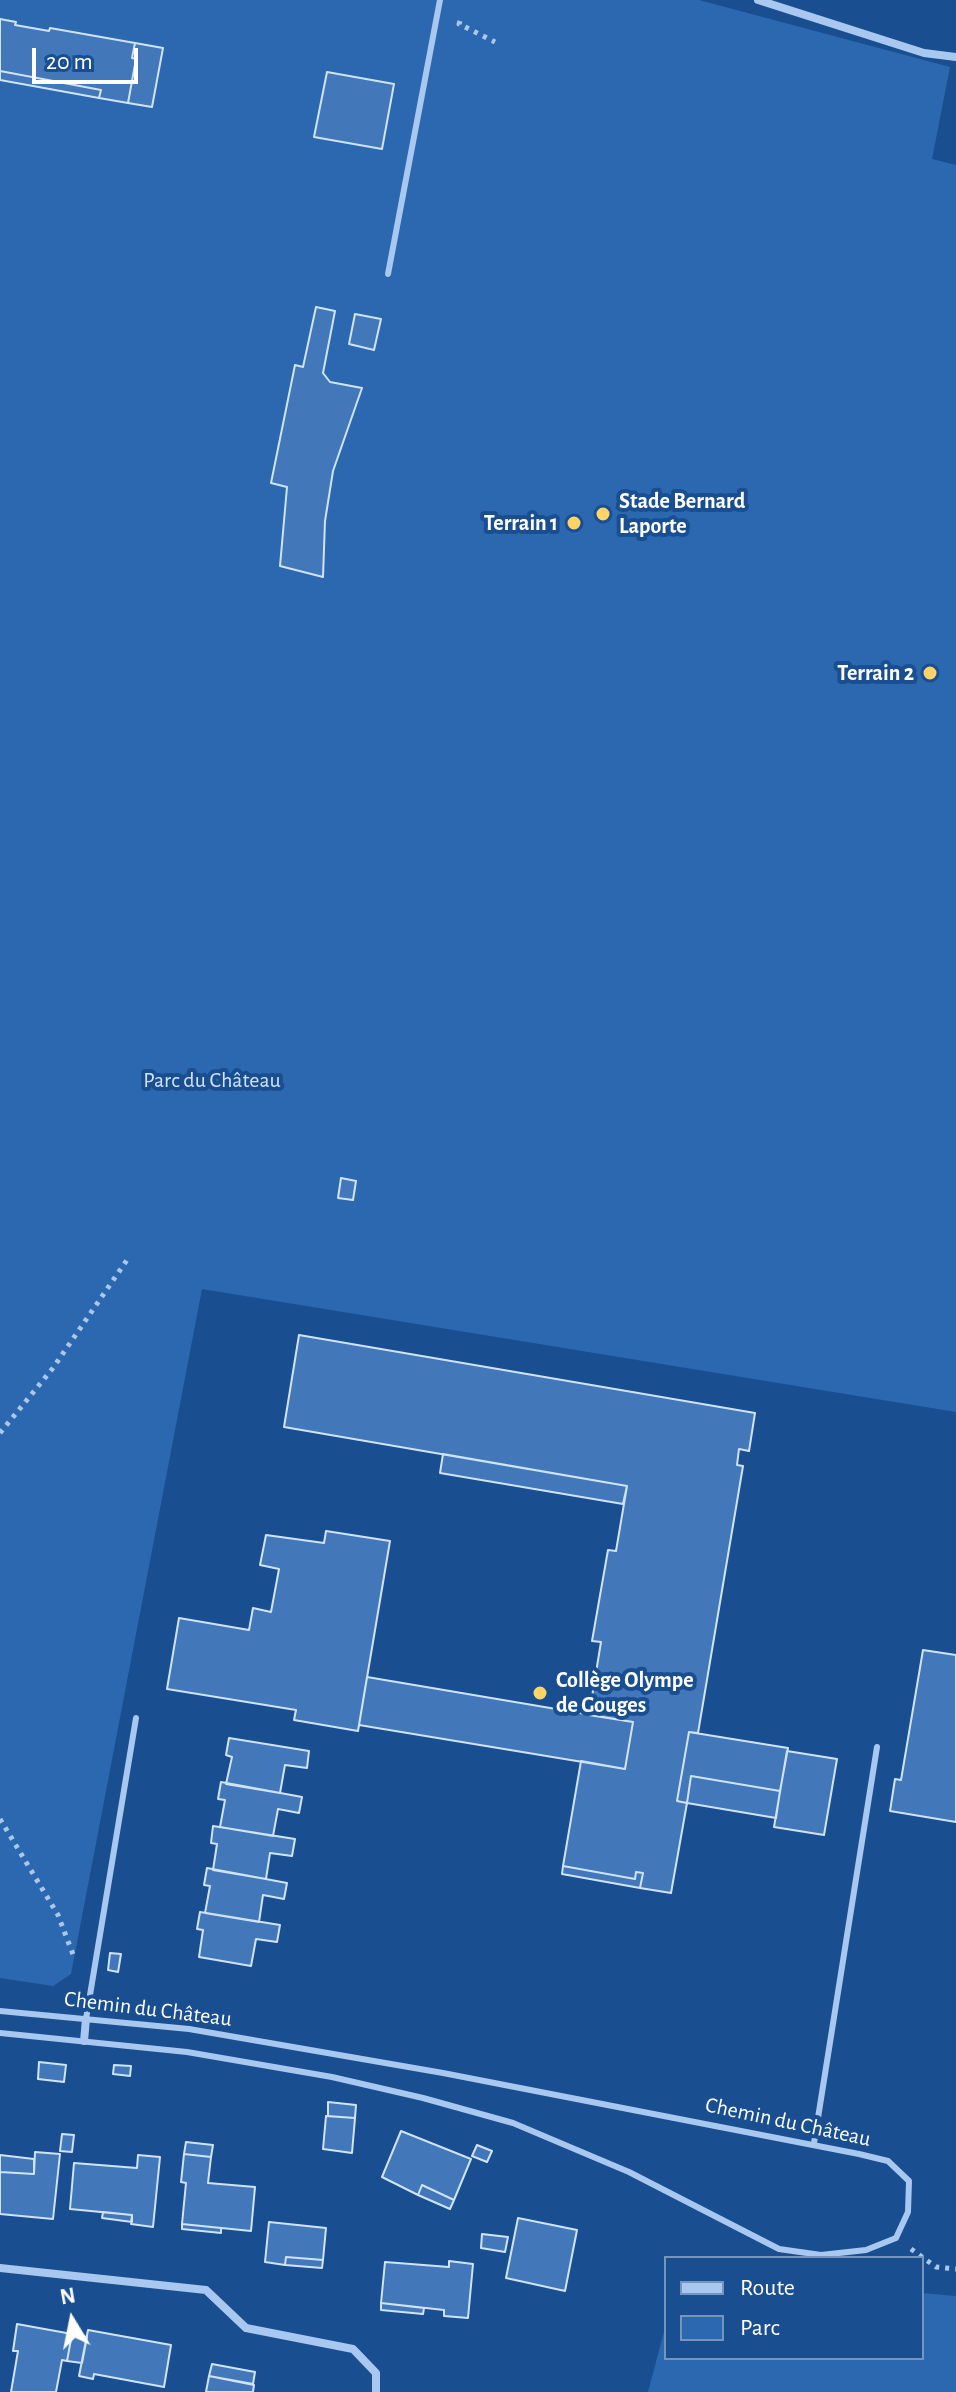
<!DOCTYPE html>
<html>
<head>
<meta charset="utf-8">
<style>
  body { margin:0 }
  #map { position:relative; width:956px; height:2392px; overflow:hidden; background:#194e91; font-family:"Alegreya Sans",sans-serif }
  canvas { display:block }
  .legend { position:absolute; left:664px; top:2256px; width:260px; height:104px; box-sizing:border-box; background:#194e91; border:2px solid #7595bd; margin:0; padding:10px 14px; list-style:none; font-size:24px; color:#fff }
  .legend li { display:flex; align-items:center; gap:16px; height:40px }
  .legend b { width:40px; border:2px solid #7595bd }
  .north { position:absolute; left:32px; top:2280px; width:80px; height:80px; -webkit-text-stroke:6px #194e91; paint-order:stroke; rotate:350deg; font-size:22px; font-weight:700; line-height:32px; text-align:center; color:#fff }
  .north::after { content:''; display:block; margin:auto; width:28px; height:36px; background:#fff; clip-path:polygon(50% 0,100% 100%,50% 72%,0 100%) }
  .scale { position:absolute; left:32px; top:48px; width:106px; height:36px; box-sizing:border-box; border:4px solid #fff; border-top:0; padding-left:10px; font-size:24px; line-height:28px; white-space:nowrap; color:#fff; -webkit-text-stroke:6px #194e91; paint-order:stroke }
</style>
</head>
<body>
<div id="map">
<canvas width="956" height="2392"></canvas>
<ul class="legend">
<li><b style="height:10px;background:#a8c8ef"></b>Route</li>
<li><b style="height:22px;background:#2c68b0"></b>Parc</li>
</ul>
<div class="north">N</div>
<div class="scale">20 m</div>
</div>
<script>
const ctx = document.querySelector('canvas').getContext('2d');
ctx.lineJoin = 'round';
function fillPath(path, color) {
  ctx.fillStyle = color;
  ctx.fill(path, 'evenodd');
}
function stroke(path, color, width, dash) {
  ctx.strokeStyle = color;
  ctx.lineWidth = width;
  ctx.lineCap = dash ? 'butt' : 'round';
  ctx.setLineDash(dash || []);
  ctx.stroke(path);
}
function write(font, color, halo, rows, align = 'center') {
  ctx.font = font + ' "Alegreya Sans",sans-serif';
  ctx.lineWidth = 8;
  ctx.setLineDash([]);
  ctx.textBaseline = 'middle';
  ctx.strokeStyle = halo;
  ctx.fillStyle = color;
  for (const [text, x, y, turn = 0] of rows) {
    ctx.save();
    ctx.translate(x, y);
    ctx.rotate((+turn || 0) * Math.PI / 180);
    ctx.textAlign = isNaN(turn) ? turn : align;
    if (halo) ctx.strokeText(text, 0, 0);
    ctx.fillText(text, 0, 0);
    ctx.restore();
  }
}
fillPath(new Path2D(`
  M 0,0 L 699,0 L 950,67 L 932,159 L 956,165 L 956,1412 L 202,1289 L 71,1974 L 53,1986 L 0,1978 Z
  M 922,2293 L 956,2296 L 956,2392 L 648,2392 L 666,2324 L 666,2358 L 922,2358 Z`), '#2c68b0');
const building = new Path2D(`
  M 0,19 L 16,22 L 15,25 L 49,31 L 50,28 L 135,43 L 132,58 L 136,59 L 128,103 L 99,98 L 101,90 L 0,71 Z
  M 135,43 L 163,48 L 152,107 L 128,103 L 136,59 L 132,58 Z
  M 0,71 L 101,90 L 99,98 L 0,80 Z
  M 327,72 L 394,84 L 382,149 L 314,137 Z
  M 316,307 L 335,311 L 323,373 L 330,382 L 362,388 L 333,471 L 325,521 L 323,577 L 280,566 L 287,487 L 271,483 L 295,365 L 303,367 Z
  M 355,314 L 381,319 L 374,350 L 349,344 Z
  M 341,1178 L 356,1181 L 353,1200 L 338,1198 Z
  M 299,1335 L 755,1413 L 749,1451 L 739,1449 L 737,1465 L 743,1466 L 698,1733 L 689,1732 L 677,1801 L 687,1803 L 671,1893 L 640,1888 L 643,1873 L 636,1872 L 635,1879 L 563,1866 L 581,1761 L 625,1769 L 633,1722 L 589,1715 L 601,1642 L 592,1641 L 608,1550 L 616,1551 L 627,1486 L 284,1427 Z
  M 443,1454 L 627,1486 L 623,1504 L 440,1473 Z
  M 326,1531 L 390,1541 L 358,1731 L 294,1720 L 296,1710 L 167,1689 L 179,1618 L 249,1630 L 253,1608 L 271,1612 L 279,1569 L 260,1565 L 266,1535 L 324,1543 Z
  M 923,1650 L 956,1655 L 956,1822 L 890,1811 L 895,1779 L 901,1780 Z
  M 367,1677 L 633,1722 L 625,1769 L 359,1725 Z
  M 689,1732 L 788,1748 L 780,1791 L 691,1776 L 687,1803 L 677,1801 Z
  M 229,1738 L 309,1751 L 307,1768 L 285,1765 L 280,1793 L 226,1784 L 232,1757 L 226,1755 Z
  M 787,1751 L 837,1759 L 824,1835 L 774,1827 Z
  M 691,1776 L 780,1791 L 776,1818 L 687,1803 Z
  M 221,1782 L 302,1797 L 299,1813 L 278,1809 L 273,1836 L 220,1827 L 225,1800 L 218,1799 Z
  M 213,1826 L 295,1839 L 292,1856 L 270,1853 L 266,1879 L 213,1870 L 217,1844 L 211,1843 Z
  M 563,1866 L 635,1879 L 636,1872 L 643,1873 L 640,1888 L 562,1874 Z
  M 207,1868 L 287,1883 L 284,1899 L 263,1895 L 259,1922 L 205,1913 L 210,1886 L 204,1885 Z
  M 200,1912 L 280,1925 L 277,1942 L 256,1939 L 251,1966 L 199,1957 L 203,1930 L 197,1929 Z
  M 110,1953 L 121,1954 L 118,1972 L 108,1970 Z
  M 39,2062 L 66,2065 L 64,2082 L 38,2079 Z
  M 114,2065 L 131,2066 L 130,2076 L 113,2074 Z
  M 328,2102 L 356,2105 L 355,2118 L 328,2116 Z
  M 326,2116 L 355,2118 L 352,2153 L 323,2149 Z
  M 401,2131 L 471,2159 L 454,2200 L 422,2185 L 418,2195 L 382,2177 Z
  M 62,2134 L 74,2135 L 72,2152 L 60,2151 Z
  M 186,2142 L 213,2145 L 211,2157 L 184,2154 Z
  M 477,2145 L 492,2151 L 487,2162 L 472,2156 Z
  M 35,2152 L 60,2154 L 53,2219 L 0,2214 L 0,2172 L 34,2174 Z
  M 184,2154 L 211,2157 L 208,2183 L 255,2187 L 251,2231 L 182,2224 L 186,2183 L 181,2182 Z
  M 0,2155 L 34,2159 L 34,2174 L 0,2172 Z
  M 138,2155 L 160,2157 L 153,2227 L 131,2224 L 132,2215 L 70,2209 L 74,2163 L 137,2168 Z
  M 422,2185 L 454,2200 L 450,2209 L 418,2195 Z
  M 103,2212 L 132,2215 L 132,2222 L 102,2218 Z
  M 518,2218 L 577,2230 L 565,2291 L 506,2278 Z
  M 269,2222 L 326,2228 L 323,2260 L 286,2257 L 285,2265 L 265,2262 Z
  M 182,2224 L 221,2228 L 221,2233 L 182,2229 Z
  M 482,2234 L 508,2237 L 505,2252 L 481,2248 Z
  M 286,2257 L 323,2260 L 322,2268 L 285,2265 Z
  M 449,2261 L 473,2264 L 468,2318 L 444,2316 L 444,2310 L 381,2303 L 385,2262 L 449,2267 Z
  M 381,2303 L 424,2308 L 423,2314 L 381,2310 Z
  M 17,2324 L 72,2334 L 67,2361 L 62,2360 L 56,2392 L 11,2392 L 18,2351 L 13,2351 Z
  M 88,2330 L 171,2345 L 164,2387 L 94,2374 L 93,2379 L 79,2376 Z
  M 72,2334 L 87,2337 L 82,2363 L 67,2361 Z
  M 212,2364 L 255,2372 L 253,2384 L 209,2376 Z
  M 209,2376 L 254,2385 L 253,2392 L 206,2392 Z`);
fillPath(building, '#4277b9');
stroke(building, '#cfe3fb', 2);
stroke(new Path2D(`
  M 460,21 L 459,24 L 495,42
  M 0,1433 L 53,1368 L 127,1260
  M 0,1819 L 58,1915 L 74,1957
  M 911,2249 L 936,2267 L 956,2269`), '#a8c8ef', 5, [4, 6]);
stroke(new Path2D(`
  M 388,274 L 440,0
  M 0,2011 L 189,2029 L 443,2073 L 859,2154 L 888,2161 L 909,2181 L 908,2212 L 896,2238 L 866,2250 L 821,2255 L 779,2249 L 629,2172 L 513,2123 L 423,2098 L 332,2077 L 187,2052 L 0,2033
  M 86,2019 L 136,1718
  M 814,2143 L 877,1747`), '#a8c8ef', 6);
stroke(new Path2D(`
  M 758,0 L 924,53 L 956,57
  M 84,2041 L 86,2019
  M 0,2268 L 206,2290 L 246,2328 L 353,2349 L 376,2373 L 376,2392`), '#a8c8ef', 8);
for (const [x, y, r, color] of [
  [603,514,8,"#ffd366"],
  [574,523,8,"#ffd366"],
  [930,673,8,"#ffd366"],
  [540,1693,8,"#ffd366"]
]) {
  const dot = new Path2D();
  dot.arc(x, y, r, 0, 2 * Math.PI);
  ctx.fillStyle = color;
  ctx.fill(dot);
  stroke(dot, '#194e91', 3);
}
write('bold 22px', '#fff', '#194e91', [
  ["Stade Bernard",619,501],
  ["Laporte",619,526],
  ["Terrain 1",558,523,"right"],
  ["Terrain 2",914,673,"right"],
  ["Collège Olympe",556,1680],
  ["de Gouges",556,1705]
], 'left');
write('22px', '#cfe3fb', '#194e91', [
  ["Parc du Château",212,1080]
]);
write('22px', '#fff', '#194e91', [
  ["Chemin du Château",148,2009,7],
  ["Chemin du Château",788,2122,12]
]);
</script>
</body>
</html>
